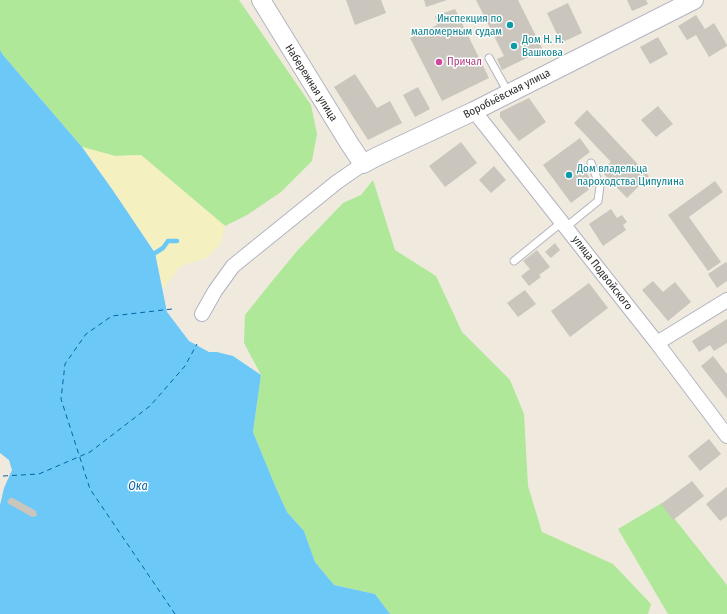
<!DOCTYPE html>
<html>
<head>
<meta charset="utf-8">
<style>
  body { margin:0 }
  canvas { display:block; background:#efe9de }
</style>
</head>
<body>
<canvas width="727" height="614"></canvas>
<script>
const ctx = document.querySelector('canvas').getContext('2d');
ctx.lineJoin = 'round';
function fillPath(path, color) {
  ctx.fillStyle = color;
  ctx.fill(path, 'evenodd');
}
function stroke(path, color, width, dash) {
  ctx.strokeStyle = color;
  ctx.lineWidth = width;
  ctx.lineCap = dash ? 'butt' : 'round';
  ctx.setLineDash(dash || []);
  ctx.stroke(path);
}
function write(font, color, halo, rows, align = 'center') {
  ctx.font = font + ' "Fira Sans Condensed",sans-serif';
  ctx.lineWidth = 3;
  ctx.setLineDash([]);
  ctx.textBaseline = 'middle';
  ctx.strokeStyle = halo;
  ctx.fillStyle = color;
  for (const [text, x, y, turn = 0] of rows) {
    ctx.save();
    ctx.translate(x, y);
    ctx.rotate((+turn || 0) * Math.PI / 180);
    ctx.textAlign = isNaN(turn) ? turn : align;
    if (halo) ctx.strokeText(text, 0, 0);
    ctx.fillText(text, 0, 0);
    ctx.restore();
  }
}
fillPath(new Path2D(`
  M 0,0 L 239,0 L 311,105 L 317,134 L 312,161 L 281,192 L 247,215 L 225,226 L 141,155 L 115,156 L 82,147 L 3,55 L 0,50 Z
  M 373,180 L 395,250 L 436,276 L 462,332 L 510,380 L 524,414 L 528,486 L 542,532 L 613,564 L 651,604 L 648,614 L 390,614 L 375,594 L 334,585 L 315,562 L 304,531 L 287,512 L 276,488 L 253,432 L 261,375 L 244,343 L 245,315 L 269,285 L 297,251 L 343,203 L 361,195 Z
  M 662,503 L 727,585 L 727,614 L 668,614 L 618,529 Z`), '#aee898');
fillPath(new Path2D(`
  M 82,147 L 115,156 L 141,155 L 225,226 L 221,244 L 206,258 L 181,266 L 163,289 L 155,253 L 114,192 Z`), '#f5f0c0');
fillPath(new Path2D(`
  M 0,50 L 3,55 L 82,147 L 114,192 L 155,253 L 167,312 L 189,341 L 209,352 L 217,352 L 233,356 L 261,375 L 253,432 L 276,488 L 287,512 L 304,531 L 315,562 L 334,585 L 375,594 L 390,614 L 0,614 L 0,505 L 4,488 L 12,470 L 9,460 L 0,453 Z`), '#6cc8f6');
stroke(new Path2D(`
  M 155,253 L 163,248 L 168,241 L 177,241`), '#6cc8f6', 4.5);
stroke(new Path2D(`
  M 172,309 L 112,316 L 86,334 L 65,364 L 61,399 L 90,489 L 175,614
  M 3,476 L 39,474 L 90,452 L 150,406 L 185,366 L 197,344`), '#0664a8', 1, [5, 4]);
fillPath(new Path2D(`
  M 346,0 L 381,0 L 386,13 L 355,25 Z
  M 424,0 L 447,0 L 426,7 Z
  M 476,0 L 518,0 L 543,50 L 502,70 L 497,59 L 504,56 Z
  M 627,0 L 646,0 L 648,4 L 632,11 Z
  M 568,3 L 582,33 L 561,43 L 547,13 Z
  M 455,9 L 489,78 L 442,101 L 410,38 L 437,25 L 435,16 Z
  M 696,15 L 705,29 L 714,23 L 727,45 L 727,46 L 709,57 L 696,35 L 687,40 L 678,26 Z
  M 658,37 L 668,54 L 650,64 L 640,47 Z
  M 355,74 L 377,108 L 390,101 L 402,123 L 368,140 L 334,87 Z
  M 418,87 L 430,109 L 415,117 L 403,95 Z
  M 529,98 L 546,122 L 519,141 L 500,117 L 500,112 Z
  M 658,106 L 673,124 L 656,137 L 641,120 Z
  M 587,110 L 649,176 L 627,198 L 601,171 L 611,162 L 574,123 Z
  M 580,138 L 590,152 L 578,161 L 595,185 L 571,203 L 543,165 Z
  M 461,142 L 477,163 L 445,187 L 429,166 Z
  M 494,166 L 506,180 L 491,193 L 479,180 Z
  M 715,181 L 723,192 L 689,217 L 721,262 L 708,271 L 668,215 Z
  M 611,209 L 617,218 L 622,215 L 627,222 L 623,225 L 626,230 L 603,246 L 589,224 Z
  M 555,243 L 560,250 L 551,258 L 545,252 Z
  M 537,250 L 550,267 L 539,275 L 541,277 L 529,286 L 521,276 L 530,269 L 523,261 Z
  M 726,262 L 727,264 L 727,281 L 717,288 L 708,274 Z
  M 653,281 L 663,292 L 675,282 L 691,302 L 668,321 L 642,290 Z
  M 589,283 L 608,308 L 570,337 L 551,311 Z
  M 525,290 L 536,304 L 518,317 L 507,303 Z
  M 727,319 L 727,343 L 714,351 L 710,345 L 699,352 L 692,341 Z
  M 713,356 L 727,374 L 727,399 L 701,366 Z
  M 709,439 L 721,454 L 700,471 L 688,456 Z
  M 692,481 L 704,496 L 673,520 L 661,504 Z
  M 727,487 L 727,516 L 720,521 L 706,504 Z
  M 10,498 L 13,498 L 36,511 L 37,516 L 32,517 L 9,504 L 7,502 Z`), '#cac6be');
const service = new Path2D(`
  M 489,58 L 509,94
  M 566,227 L 598,201 L 600,186 L 591,163
  M 514,261 L 562,222`);
const minor = new Path2D(`
  M 474,111 L 657,343 L 727,436
  M 202,314 L 215,291 L 233,266 L 337,182 L 363,164
  M 657,343 L 727,300`);
const tertiary = new Path2D(`
  M 261,0 L 349,143 L 363,164 L 376,157 L 474,111 L 694,0`);
stroke(service, '#b2b4c1', 9);
stroke(minor, '#b2b4c1', 16);
stroke(tertiary, '#b2b4c1', 20);
stroke(service, '#fff', 7);
stroke(minor, '#fff', 14);
stroke(tertiary, '#fff', 18);
for (const [x, y, r, color] of [
  [510,25,4,"#0f9aa8"],
  [514,46,4,"#0f9aa8"],
  [439,62,4,"#d1479c"],
  [569,175,4,"#0f9aa8"]
]) {
  const dot = new Path2D();
  dot.arc(x, y, r, 0, 2 * Math.PI);
  ctx.fillStyle = color;
  ctx.fill(dot);
  stroke(dot, '#fff', 1.5);
}
write('11px', '#0d838f', '#fff', [
  ["Инспекция по",502,19,"right"],
  ["маломерным судам",502,32,"right"],
  ["Дом Н. Н.",522,40],
  ["Вашкова",522,53],
  ["Дом владельца",577,169],
  ["пароходства Ципулина",577,182]
], 'left');
write('11px', '#b23c85', '#fff', [
  ["Причал",447,62]
], 'left');
write('11px', '#2d2d2d', '#fff', [
  ["Набережная улица",311,83,58],
  ["Воробьёвская улица",507,94,-27],
  ["улица Подвойского",602,273,52]
]);
write('italic 12px', '#0664a8', '#fff', [
  ["Ока",138,487]
]);
</script>
</body>
</html>
